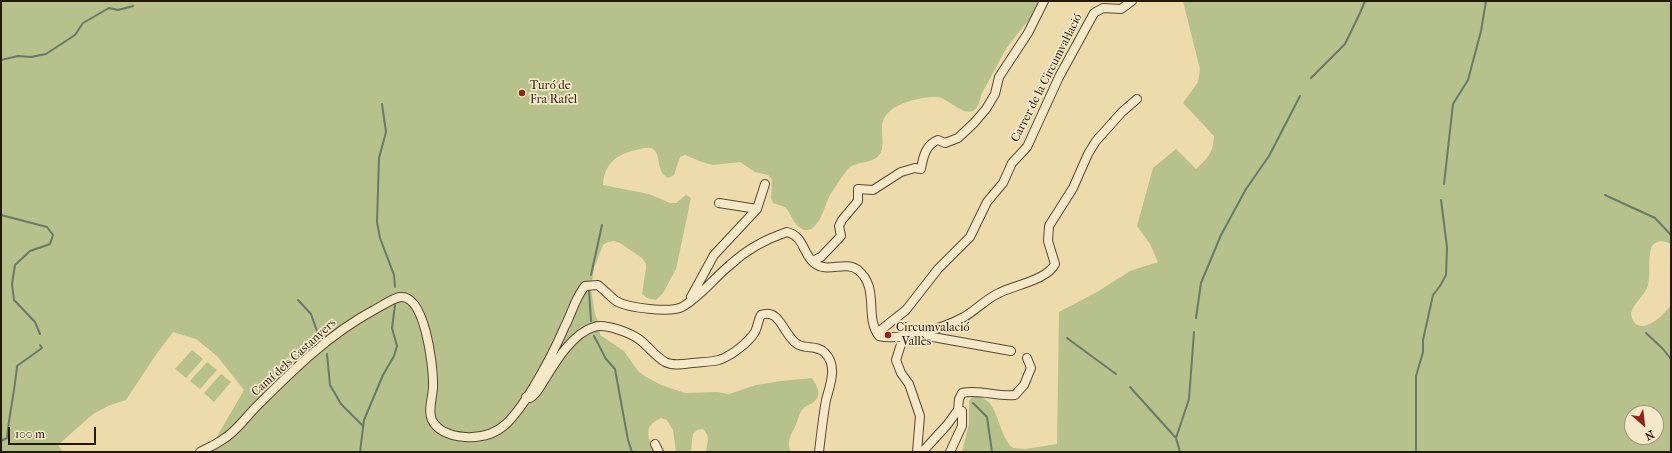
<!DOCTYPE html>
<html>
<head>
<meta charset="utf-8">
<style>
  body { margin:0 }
  #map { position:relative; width:1672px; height:453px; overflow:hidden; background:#eedbac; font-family:"IM FELL French Canon",serif }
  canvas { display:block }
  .frame { position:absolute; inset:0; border:2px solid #24180b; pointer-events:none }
  .north { position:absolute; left:1624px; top:405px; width:40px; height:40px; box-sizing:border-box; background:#f4e8c9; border:1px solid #a1957d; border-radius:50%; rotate:152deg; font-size:11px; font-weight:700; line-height:16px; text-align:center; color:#24180b }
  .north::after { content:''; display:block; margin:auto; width:14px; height:18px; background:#8f2418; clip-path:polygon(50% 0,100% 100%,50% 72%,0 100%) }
  .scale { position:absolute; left:8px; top:427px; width:88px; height:18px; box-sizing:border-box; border:2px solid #24180b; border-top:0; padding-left:5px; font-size:12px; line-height:14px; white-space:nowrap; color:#24180b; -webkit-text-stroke:3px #f4e8c9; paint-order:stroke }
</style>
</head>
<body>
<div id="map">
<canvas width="1672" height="453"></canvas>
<div class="frame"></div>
<div class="north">N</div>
<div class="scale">100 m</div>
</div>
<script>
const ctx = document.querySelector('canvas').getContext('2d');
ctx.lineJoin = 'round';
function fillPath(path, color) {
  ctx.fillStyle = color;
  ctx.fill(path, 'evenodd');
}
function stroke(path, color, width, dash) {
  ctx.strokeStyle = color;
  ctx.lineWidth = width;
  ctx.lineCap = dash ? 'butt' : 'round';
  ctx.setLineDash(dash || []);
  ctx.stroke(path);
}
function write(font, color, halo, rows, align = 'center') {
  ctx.font = font + ' "IM FELL French Canon",serif';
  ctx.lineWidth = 3.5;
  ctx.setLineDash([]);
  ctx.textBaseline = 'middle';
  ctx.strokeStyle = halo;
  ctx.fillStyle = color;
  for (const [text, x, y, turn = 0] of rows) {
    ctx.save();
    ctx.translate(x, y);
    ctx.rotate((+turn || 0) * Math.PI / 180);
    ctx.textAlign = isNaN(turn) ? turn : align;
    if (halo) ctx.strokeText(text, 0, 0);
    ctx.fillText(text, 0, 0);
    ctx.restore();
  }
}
fillPath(new Path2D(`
  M 1,1 L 1040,1 L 1031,17 L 1007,47 L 981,95 C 975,131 951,98 937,97 C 923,96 895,103 887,114 C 877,125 886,140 881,152 C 875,165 858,160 849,168 C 843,174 835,188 830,195 C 825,204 817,241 799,227 C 793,222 790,212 785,207 L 773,203 L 771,198 L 772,180 L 768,175 L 755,172 L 740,162 L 713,165 L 702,162 L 685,155 L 680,157 L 674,175 L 668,178 C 654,170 663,153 651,148 C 646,147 640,149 636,150 C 617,154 604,164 603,185 L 649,194 L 670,203 L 676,203 L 686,195 L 691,198 L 676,269 L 663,293 L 656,300 L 647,298 L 642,294 L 646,268 L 646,264 L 642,258 L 620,243 L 614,241 L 608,242 L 603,245 L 594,268 L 591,290 L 595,314 L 598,321 L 600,335 L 624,351 L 638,371 L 643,375 L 661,385 L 685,393 L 717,392 L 729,394 L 756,385 L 781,381 L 812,378 C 815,383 820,390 818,396 C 816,403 808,404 804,408 C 799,412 799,417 797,422 C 793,433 785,440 791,452 L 706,452 C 707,442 711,437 703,429 L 697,430 L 693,434 L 692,440 L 691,452 L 676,452 L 673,430 L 667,420 L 661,418 C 642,427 648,437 655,452 L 208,452 L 244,390 L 217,356 L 196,339 L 173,332 L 155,356 L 126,400 L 110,405 L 93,414 L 58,445 L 63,452 L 1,452 Z
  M 1183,1 L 1671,1 L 1671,244 C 1664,241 1658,239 1652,246 C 1647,258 1651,272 1648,285 C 1645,296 1634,302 1631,313 C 1635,341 1664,317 1671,304 L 1671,452 L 962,452 L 969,424 L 969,401 L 973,396 C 1001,396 995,433 1013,448 L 1025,449 L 1057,444 L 1059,312 L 1097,292 L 1130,271 L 1158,262 L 1150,244 L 1137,226 L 1153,168 L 1176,149 L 1196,169 C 1208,158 1213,153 1214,136 L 1183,103 L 1198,82 L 1200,69 ZM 1632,413 L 1656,413 L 1656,437 L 1632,437 Z
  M 192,350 L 203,359 L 186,378 L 175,369 Z
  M 207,362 L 217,370 L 200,389 L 190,381 Z
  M 221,374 L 231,382 L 214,402 L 204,393 Z`), '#b6c18b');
stroke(new Path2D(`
  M 1,60 L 18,56 L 31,57 L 46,54 L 75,35 L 83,23 L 109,8 L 118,10 L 133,6
  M 1311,78 L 1345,44 L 1360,13 L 1365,1
  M 382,104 L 386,132 L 379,158 L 377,222 L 380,238 L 394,275 L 395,287
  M 1444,184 L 1453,104 L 1468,80 L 1481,31 L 1486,1
  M 1605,195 L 1655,218 L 1671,235
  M 1,215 L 47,227 L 53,235 L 50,244 L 30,251 L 15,265 L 12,284 L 14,300 L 35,322 L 40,334
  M 591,275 L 602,225
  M 589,291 L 591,321
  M 298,300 L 311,314 L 319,337
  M 1196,318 L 1201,283 L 1221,235 L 1246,189 L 1269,156 L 1300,96
  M 1646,333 L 1663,349 L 1671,359
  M 594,336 L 606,359 L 615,369 L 628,440 L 632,452
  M 1067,338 L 1116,374
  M 327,354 L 330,385 L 341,404 L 363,426
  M 1130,387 L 1176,438
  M 973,403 L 987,417 L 992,452
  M 1,441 L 7,438 C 9,414 15,391 17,366 L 42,348 L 40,345
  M 360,452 L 364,420 L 383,375 L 394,356 L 397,346 L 392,328 L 395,305
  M 1180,452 L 1176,438 L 1189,399 L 1194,332
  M 1416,452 L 1416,376 L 1423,352 L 1423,340 L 1433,295 L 1440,286 L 1446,275 L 1447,247 L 1441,200`), '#6a7a69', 2);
const minor = new Path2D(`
  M 719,203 L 757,209
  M 812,261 L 821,257 L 841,236 L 839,226 L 842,220 L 858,201 L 858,189 L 873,190 L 901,172 L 915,168 L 921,169 C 923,157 926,144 938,140 L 945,143 L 958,138 L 974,123 L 986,109 L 995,94 L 999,77 L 1028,33 L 1044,1
  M 691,297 L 714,255 L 757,209 L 765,184
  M 877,333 L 906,310 L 938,269 L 970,237 L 987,202 L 1003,183 L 1012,163 L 1027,147 L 1059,77 L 1094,13 L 1103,8 L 1121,9 L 1132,1
  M 916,334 L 1011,351
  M 904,335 L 896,360 L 901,373 L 909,384 L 920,416 L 917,452
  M 526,397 L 530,398 C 538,393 540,386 545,379 C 556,361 573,333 594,327 C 605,323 631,333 640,340 C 649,347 655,356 665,362 C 673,366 683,364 692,363 C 701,362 711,362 719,360 C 731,356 748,343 755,332 C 758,326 758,320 761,315 C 776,309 781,325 788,334 C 791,338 794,343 799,345 C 808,349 818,345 825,353 C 838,366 830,385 826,400 C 823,417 821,435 819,452
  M 958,410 L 959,399 L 962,393 C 980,389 997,397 1015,395 L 1024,385 L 1031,368 L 1027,358
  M 655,444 L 659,452
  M 200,452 C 207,448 215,445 222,440 C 236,432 245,418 256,407 C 292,371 329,334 374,310 C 382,306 391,299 400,297 C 425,294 433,365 433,383 C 434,395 427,409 432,420 C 438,432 453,436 465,437 C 481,438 494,435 506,424 C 527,404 553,354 565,326 C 572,313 575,298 585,286 L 598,285 C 604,290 610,296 616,301 C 628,308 670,313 682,307 C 700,297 714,278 730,265 C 746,250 766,239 787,232 C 804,236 803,254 814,263 C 827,274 845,260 858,270 C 880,288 864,317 879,336 C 901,341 944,328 964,317 C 976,310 986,299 999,293 C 1015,285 1047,280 1055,264 L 1048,241 L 1049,226 L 1073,188 L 1088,154 L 1096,141 L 1122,112 L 1137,99
  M 924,452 L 925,449 L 947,425 L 958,410 L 962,411 L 962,426 L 950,452`);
stroke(minor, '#564933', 10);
stroke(minor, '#f4e8c9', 8);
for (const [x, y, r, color] of [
  [522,93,4,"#8f2418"],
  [888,335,4,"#8f2418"]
]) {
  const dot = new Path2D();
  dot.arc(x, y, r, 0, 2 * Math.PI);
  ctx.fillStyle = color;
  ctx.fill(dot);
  stroke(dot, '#f4e8c9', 1.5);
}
write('12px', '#24180b', '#f4e8c9', [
  ["Carrer de la Circumval·lació",1047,78,-63],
  ["Camí dels Castanyers",294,358,-42]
]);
write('12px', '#24180b', '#f4e8c9', [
  ["Turó de",530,86],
  ["Fra Rafel",530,100],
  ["Circumvalació",896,328],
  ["- Vallès",896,342]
], 'left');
</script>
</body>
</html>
